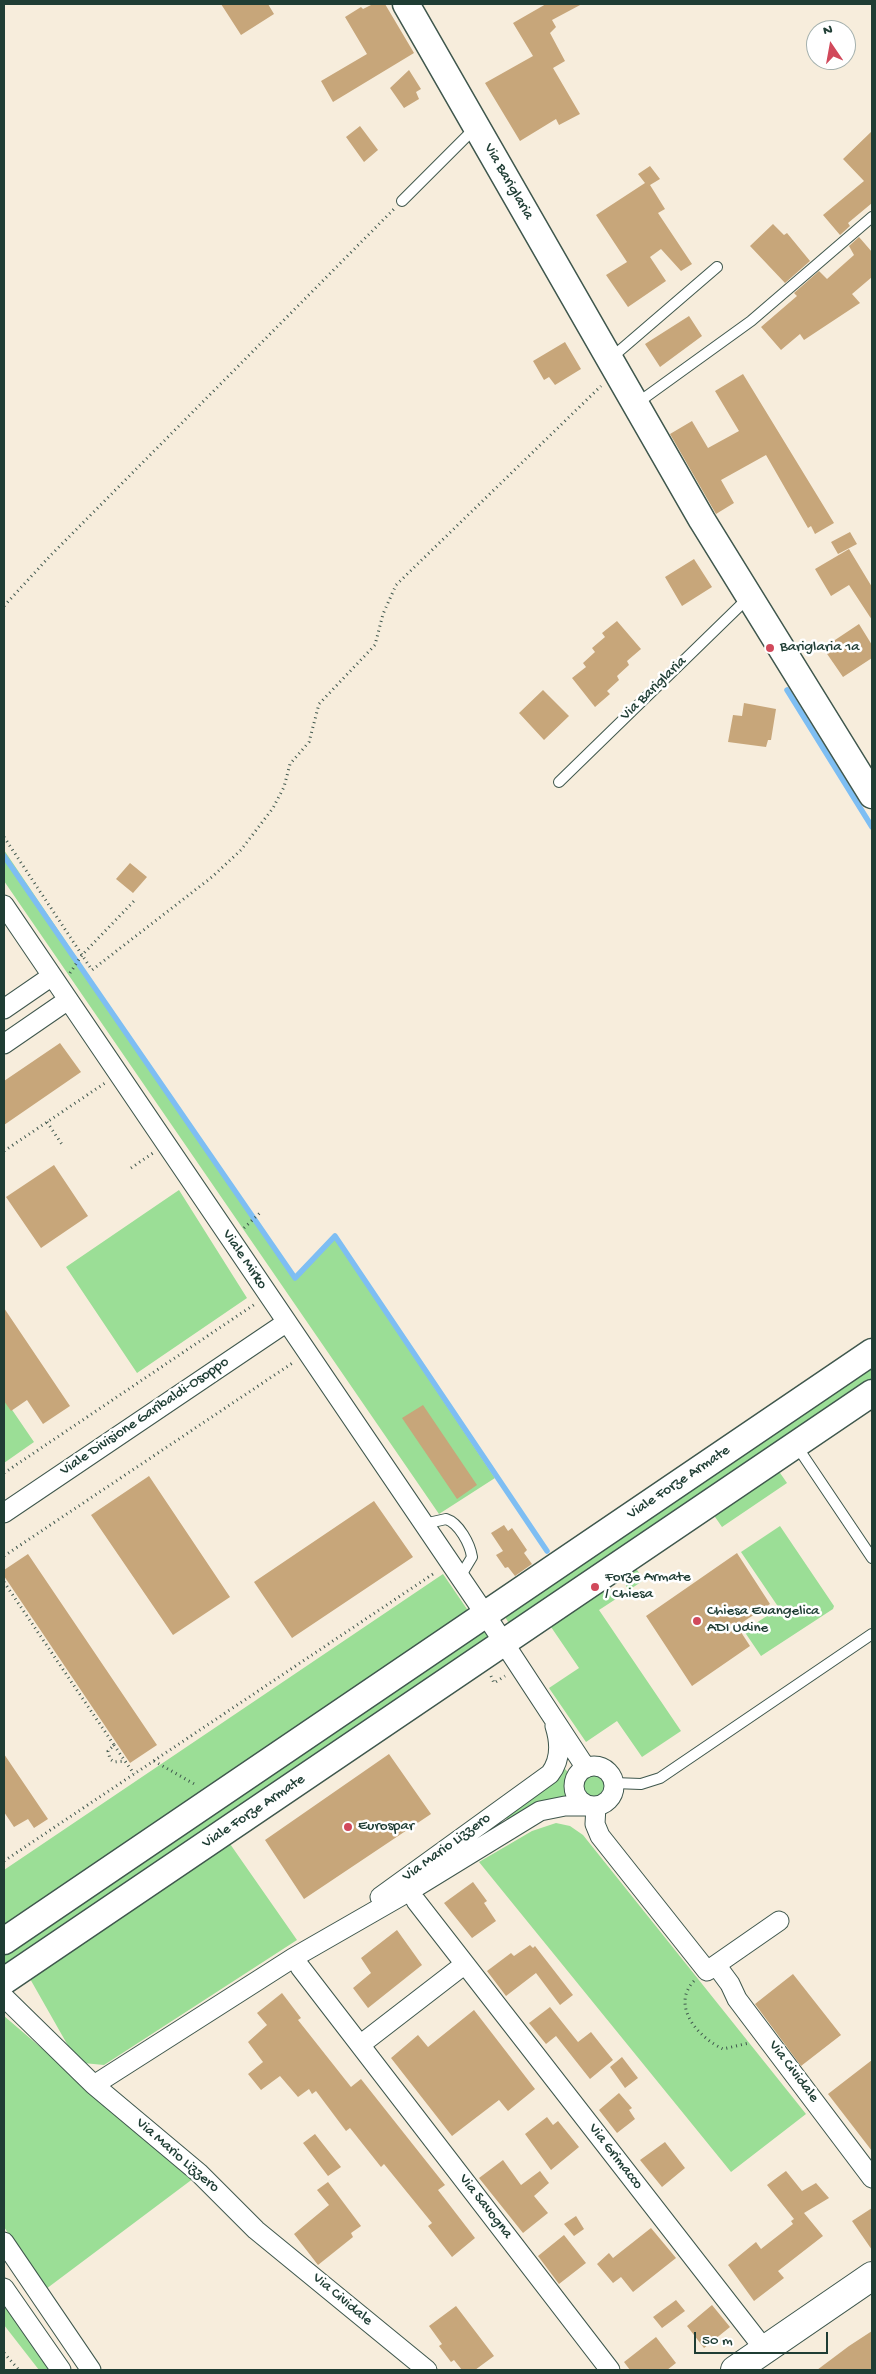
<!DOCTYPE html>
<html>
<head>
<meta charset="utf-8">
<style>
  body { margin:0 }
  #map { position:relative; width:876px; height:2374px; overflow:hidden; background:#f7eddc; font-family:"Gochi Hand",sans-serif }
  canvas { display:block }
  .frame { position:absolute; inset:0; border:5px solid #1f3d34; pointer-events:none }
  .north { position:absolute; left:806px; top:20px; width:50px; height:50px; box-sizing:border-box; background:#fff; border:1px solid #a5b1ae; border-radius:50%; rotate:348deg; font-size:14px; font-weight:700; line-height:20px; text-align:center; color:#1f3d34 }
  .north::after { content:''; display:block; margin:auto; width:18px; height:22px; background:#d1495b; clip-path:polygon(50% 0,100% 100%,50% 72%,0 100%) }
  .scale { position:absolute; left:694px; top:2332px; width:134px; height:22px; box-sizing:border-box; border:2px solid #1f3d34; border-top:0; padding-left:6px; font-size:15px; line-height:18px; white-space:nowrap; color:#1f3d34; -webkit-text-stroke:4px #fff; paint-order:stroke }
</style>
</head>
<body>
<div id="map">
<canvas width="876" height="2374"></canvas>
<div class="frame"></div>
<div class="north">N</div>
<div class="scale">50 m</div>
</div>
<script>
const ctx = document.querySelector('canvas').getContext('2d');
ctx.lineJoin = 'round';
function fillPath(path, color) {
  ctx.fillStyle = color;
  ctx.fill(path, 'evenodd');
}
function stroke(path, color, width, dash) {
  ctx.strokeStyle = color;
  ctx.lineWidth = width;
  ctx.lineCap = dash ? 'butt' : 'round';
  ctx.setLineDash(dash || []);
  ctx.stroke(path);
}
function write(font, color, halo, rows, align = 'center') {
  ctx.font = font + ' "Gochi Hand",sans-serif';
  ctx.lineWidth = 5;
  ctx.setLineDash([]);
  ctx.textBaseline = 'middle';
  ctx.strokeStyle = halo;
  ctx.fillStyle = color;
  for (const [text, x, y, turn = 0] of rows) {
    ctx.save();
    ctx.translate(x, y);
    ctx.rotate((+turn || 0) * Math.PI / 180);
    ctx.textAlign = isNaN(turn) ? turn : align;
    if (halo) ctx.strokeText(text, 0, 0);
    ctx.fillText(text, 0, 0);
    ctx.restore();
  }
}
fillPath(new Path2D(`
  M 4,850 L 295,1280 L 335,1239 L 495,1478 L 439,1514 L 4,881 Z
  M 179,1190 L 247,1298 L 137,1373 L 66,1267 Z
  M 872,1363 L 872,1381 L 510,1625 L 502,1612 Z
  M 4,1398 L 34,1442 L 4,1463 Z
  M 778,1470 L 787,1483 L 722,1527 L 713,1514 Z
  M 780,1526 L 834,1606 L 833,1609 L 761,1656 L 744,1631 L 779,1608 L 741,1552 Z
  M 635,1567 L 644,1580 L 629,1590 L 626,1586 L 629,1571 Z
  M 443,1574 L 469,1612 L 4,1926 L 4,1870 Z
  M 605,1588 L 619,1591 L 622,1595 L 599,1610 L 681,1731 L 642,1757 L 617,1721 L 586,1742 L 549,1688 L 579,1668 L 549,1624 Z
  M 482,1628 L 489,1638 L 4,1968 L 4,1953 Z
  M 563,1767 L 568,1772 L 567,1796 L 544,1801 L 509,1822 L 503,1814 Z
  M580 1786a14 14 0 1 1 28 0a14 14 0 1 1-28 0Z
  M 556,1823 L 570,1826 L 583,1835 L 806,2114 L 731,2172 L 479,1862 L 532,1831 Z
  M 228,1841 L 297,1940 L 104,2065 L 83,2063 L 75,2058 L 29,1977 Z
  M 4,2016 L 194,2178 L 46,2289 L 4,2227 Z
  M 4,2303 L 49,2370 L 39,2370 L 4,2325 Z`), '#9bde96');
stroke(new Path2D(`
  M 787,690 L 872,827
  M 4,856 L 295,1278 L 335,1236 L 547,1551`), '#7ebef3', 5.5);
fillPath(new Path2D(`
  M 221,4 L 268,4 L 274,14 L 241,35 Z
  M 373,4 L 385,4 L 414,53 L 333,102 L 321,81 L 367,54 L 345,17 L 361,7 L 363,9 Z
  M 546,4 L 582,4 L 552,20 L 556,27 L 550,33 L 565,61 L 553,68 L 580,114 L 559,125 L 556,119 L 520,141 L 485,83 L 533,56 L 513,23 Z
  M 409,70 L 421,89 L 416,92 L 419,99 L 404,108 L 390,88 Z
  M 360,126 L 378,150 L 364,162 L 346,137 Z
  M 872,131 L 872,203 L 848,223 L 850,226 L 840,235 L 823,215 L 864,181 L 843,159 Z
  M 650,166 L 660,179 L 650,185 L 665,209 L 658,213 L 692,264 L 681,271 L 661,249 L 650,257 L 666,281 L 628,307 L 606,275 L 627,262 L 596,215 L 645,183 L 638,174 Z
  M 773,224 L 784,235 L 787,233 L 810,261 L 785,283 L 750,246 Z
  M 859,237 L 872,252 L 872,277 L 852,294 L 860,303 L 804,340 L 800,334 L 781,350 L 761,327 L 797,296 L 794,293 L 819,271 L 827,279 L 854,255 L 849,246 Z
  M 689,316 L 702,336 L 660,367 L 645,344 Z
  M 565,342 L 581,369 L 555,385 L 549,377 L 544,380 L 533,361 Z
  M 743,374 L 834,523 L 815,534 L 811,526 L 808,528 L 766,455 L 721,480 L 734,503 L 716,514 L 670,434 L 692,421 L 708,448 L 739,431 L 715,391 Z
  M 850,532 L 857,544 L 838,554 L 831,542 Z
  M 849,549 L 872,587 L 872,620 L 849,585 L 831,596 L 815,569 Z
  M 694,559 L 712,587 L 682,606 L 665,577 Z
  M 617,621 L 641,649 L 627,661 L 629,665 L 617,676 L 619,680 L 607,691 L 610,694 L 595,707 L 572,678 L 586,667 L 583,663 L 595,652 L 592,648 L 605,637 L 602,633 Z
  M 859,624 L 872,645 L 872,658 L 843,677 L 823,648 Z
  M 543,690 L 569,716 L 544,740 L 519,713 Z
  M 744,703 L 776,709 L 771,740 L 768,740 L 766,747 L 728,742 L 733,715 L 742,716 Z
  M 130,863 L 147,877 L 133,893 L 116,879 Z
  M 60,1043 L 81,1072 L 4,1125 L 4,1081 Z
  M 54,1165 L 88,1216 L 41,1248 L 6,1197 Z
  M 4,1308 L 70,1406 L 43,1424 L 27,1400 L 11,1411 L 4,1401 Z
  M 423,1405 L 477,1485 L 457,1499 L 402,1418 Z
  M 149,1476 L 230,1597 L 173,1635 L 91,1515 Z
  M 374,1501 L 413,1557 L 292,1638 L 254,1582 Z
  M 504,1525 L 508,1531 L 512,1528 L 527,1550 L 524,1553 L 532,1564 L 515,1576 L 508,1567 L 505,1568 L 496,1555 L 503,1551 L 491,1533 Z
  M 737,1553 L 770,1604 L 737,1626 L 750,1646 L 692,1686 L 646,1616 Z
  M 28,1554 L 157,1745 L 130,1763 L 4,1576 L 4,1570 Z
  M 4,1754 L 48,1819 L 34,1828 L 28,1819 L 14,1827 L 4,1812 Z
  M 389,1754 L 431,1814 L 304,1899 L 265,1840 Z
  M 473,1882 L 487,1901 L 484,1903 L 496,1921 L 472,1938 L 444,1903 Z
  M 397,1930 L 422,1965 L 368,2008 L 353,1988 L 371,1973 L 361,1958 Z
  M 530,1945 L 533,1948 L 535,1946 L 573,1995 L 560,2005 L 536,1973 L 506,1996 L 487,1971 L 511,1953 L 514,1956 Z
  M 793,1974 L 841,2035 L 801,2066 L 755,2004 Z
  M 282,1993 L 301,2018 L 298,2020 L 351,2087 L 361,2079 L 445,2185 L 438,2190 L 475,2238 L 452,2257 L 428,2226 L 432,2223 L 384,2164 L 381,2167 L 350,2128 L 346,2131 L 316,2091 L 312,2094 L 309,2089 L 298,2097 L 280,2076 L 261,2090 L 248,2074 L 263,2062 L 248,2042 L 267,2025 L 257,2013 Z
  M 550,2007 L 578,2042 L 591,2032 L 613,2060 L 590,2079 L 556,2036 L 546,2044 L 529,2023 Z
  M 474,2010 L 535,2089 L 508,2111 L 499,2100 L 452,2136 L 391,2058 L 418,2035 L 428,2047 Z
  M 622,2057 L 638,2078 L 625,2088 L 610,2067 Z
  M 872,2060 L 872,2151 L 828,2094 Z
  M 619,2093 L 632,2108 L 629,2110 L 635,2119 L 617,2133 L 599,2110 Z
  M 547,2117 L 553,2125 L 558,2121 L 579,2147 L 551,2170 L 525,2134 Z
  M 315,2134 L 341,2167 L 328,2176 L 303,2143 Z
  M 665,2142 L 685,2168 L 662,2187 L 640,2160 Z
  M 503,2160 L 521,2185 L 540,2171 L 549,2183 L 534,2196 L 548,2213 L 523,2233 L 479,2178 Z
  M 786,2171 L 802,2191 L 816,2183 L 829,2198 L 804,2213 L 823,2236 L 778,2271 L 784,2278 L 754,2301 L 728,2265 L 756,2242 L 761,2249 L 793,2224 L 791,2221 L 794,2219 L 767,2185 Z
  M 328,2182 L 361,2226 L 351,2233 L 353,2237 L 318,2265 L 294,2234 L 329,2205 L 317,2190 Z
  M 872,2208 L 872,2250 L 852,2221 Z
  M 576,2216 L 584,2229 L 574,2236 L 564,2224 Z
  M 651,2228 L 676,2258 L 633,2292 L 621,2277 L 613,2283 L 597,2264 L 609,2253 L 613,2258 Z
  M 564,2235 L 586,2263 L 559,2284 L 538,2256 Z
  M 676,2300 L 685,2311 L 662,2328 L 653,2317 Z
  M 712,2305 L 730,2327 L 704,2348 L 687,2326 Z
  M 456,2306 L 494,2356 L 475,2370 L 462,2370 L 454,2360 L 451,2362 L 439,2346 L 442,2344 L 429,2326 Z
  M 872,2331 L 872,2370 L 817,2370 L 849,2346 Z
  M 656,2337 L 676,2363 L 667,2370 L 630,2370 L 624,2362 Z`), '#c7a67a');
const lane = new Path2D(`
  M 402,201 L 476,127
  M 610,359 L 717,267
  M 636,404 L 751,321 L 872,217
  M 559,782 L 748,598
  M 796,1445 L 872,1558
  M 424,1524 L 446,1519 C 459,1523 470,1544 472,1557 L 460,1577
  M 614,1783 L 641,1784 L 660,1778 L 872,1634`);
const street = new Path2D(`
  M 4,905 L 485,1614 L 586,1768
  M 4,1009 L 52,976
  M 4,1044 L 68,1000
  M 4,1513 L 287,1322
  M574 1786a20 20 0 1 1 40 0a20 20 0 1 1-40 0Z
  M 596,1806 L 595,1824 L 600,1836 L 707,1971 L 779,1921
  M 380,1897 L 550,1774 C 561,1760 560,1742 555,1726
  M 416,1901 L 765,2350
  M 716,1965 L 730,1984 L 737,1999 L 872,2178
  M 300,1967 L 610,2370
  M 4,1997 L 94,2085 L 293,1958 L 408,1892 L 540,1811 L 565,1806 L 590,1806
  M 360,2045 L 465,1964
  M 94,2085 L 199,2173 L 256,2230 L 427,2370
  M 4,2242 L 91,2370
  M 4,2288 L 61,2370`);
const secondary = new Path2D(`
  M 406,4 L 702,520 L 872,795
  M 4,1941 L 872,1352
  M 4,1981 L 872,1393`);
const primary = new Path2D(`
  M 735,2370 L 872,2276`);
stroke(lane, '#3f574d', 12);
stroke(street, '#3f574d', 21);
stroke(secondary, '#3f574d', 29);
stroke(primary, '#3f574d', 30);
stroke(new Path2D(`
  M 4,606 L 50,556 L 394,209
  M 4,837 L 82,955 L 135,900
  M 70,973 L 82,955 L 92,970 L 212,877 L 241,850 L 273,808 L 284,787 L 290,764 L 309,742 L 319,704 L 375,645 L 383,614 L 396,585 L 601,386
  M 47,1122 L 63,1146
  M 4,1151 L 105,1083
  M 131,1168 L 153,1153
  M 244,1228 L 262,1211
  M 4,1473 L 255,1304
  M 4,1556 L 294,1362
  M 4,1582 L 114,1745 L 108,1751 L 110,1759 L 114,1762 L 125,1761 L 134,1774
  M 491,1676 L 494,1683 L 505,1676
  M 114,1745 L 125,1761
  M 154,1761 L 196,1785
  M 4,1861 L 436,1572
  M 694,1981 C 670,2006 699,2038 723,2049 L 749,2043
  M 4,2353 L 19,2370`), '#3f574d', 3, [1, 4]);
stroke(lane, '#fff', 10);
stroke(street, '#fff', 19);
stroke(secondary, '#fff', 26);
stroke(primary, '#fff', 28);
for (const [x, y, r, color] of [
  [770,648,5,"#d1495b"],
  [595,1587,5,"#d1495b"],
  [697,1621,5,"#d1495b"],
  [348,1827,5,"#d1495b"]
]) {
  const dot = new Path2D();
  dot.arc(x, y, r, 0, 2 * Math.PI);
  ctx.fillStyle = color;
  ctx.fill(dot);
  stroke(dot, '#fff', 2);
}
write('15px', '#1f3d34', '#fff', [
  ["Via Bariglaria",508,182,60],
  ["Via Bariglaria",654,689,-44],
  ["Viale Mirko",244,1260,56],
  ["Viale Divisione Garibaldi-Osoppo",145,1417,-34],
  ["Viale Forze Armate",679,1483,-34],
  ["Viale Forze Armate",254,1812,-34],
  ["Via Mario Lizzero",447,1848,-36],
  ["Via Cividale",793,2072,53],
  ["Via Mario Lizzero",177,2156,41],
  ["Via Grimacco",615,2157,52],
  ["Via Savogna",485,2207,52],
  ["Via Cividale",342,2300,40]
]);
write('15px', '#1f3d34', '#fff', [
  ["Bariglaria 1a",780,648],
  ["Forze Armate",605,1578],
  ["/ Chiesa",605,1595],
  ["Chiesa Evangelica",707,1612],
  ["ADI Udine",707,1629],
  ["Eurospar",358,1827]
], 'left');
</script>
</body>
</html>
